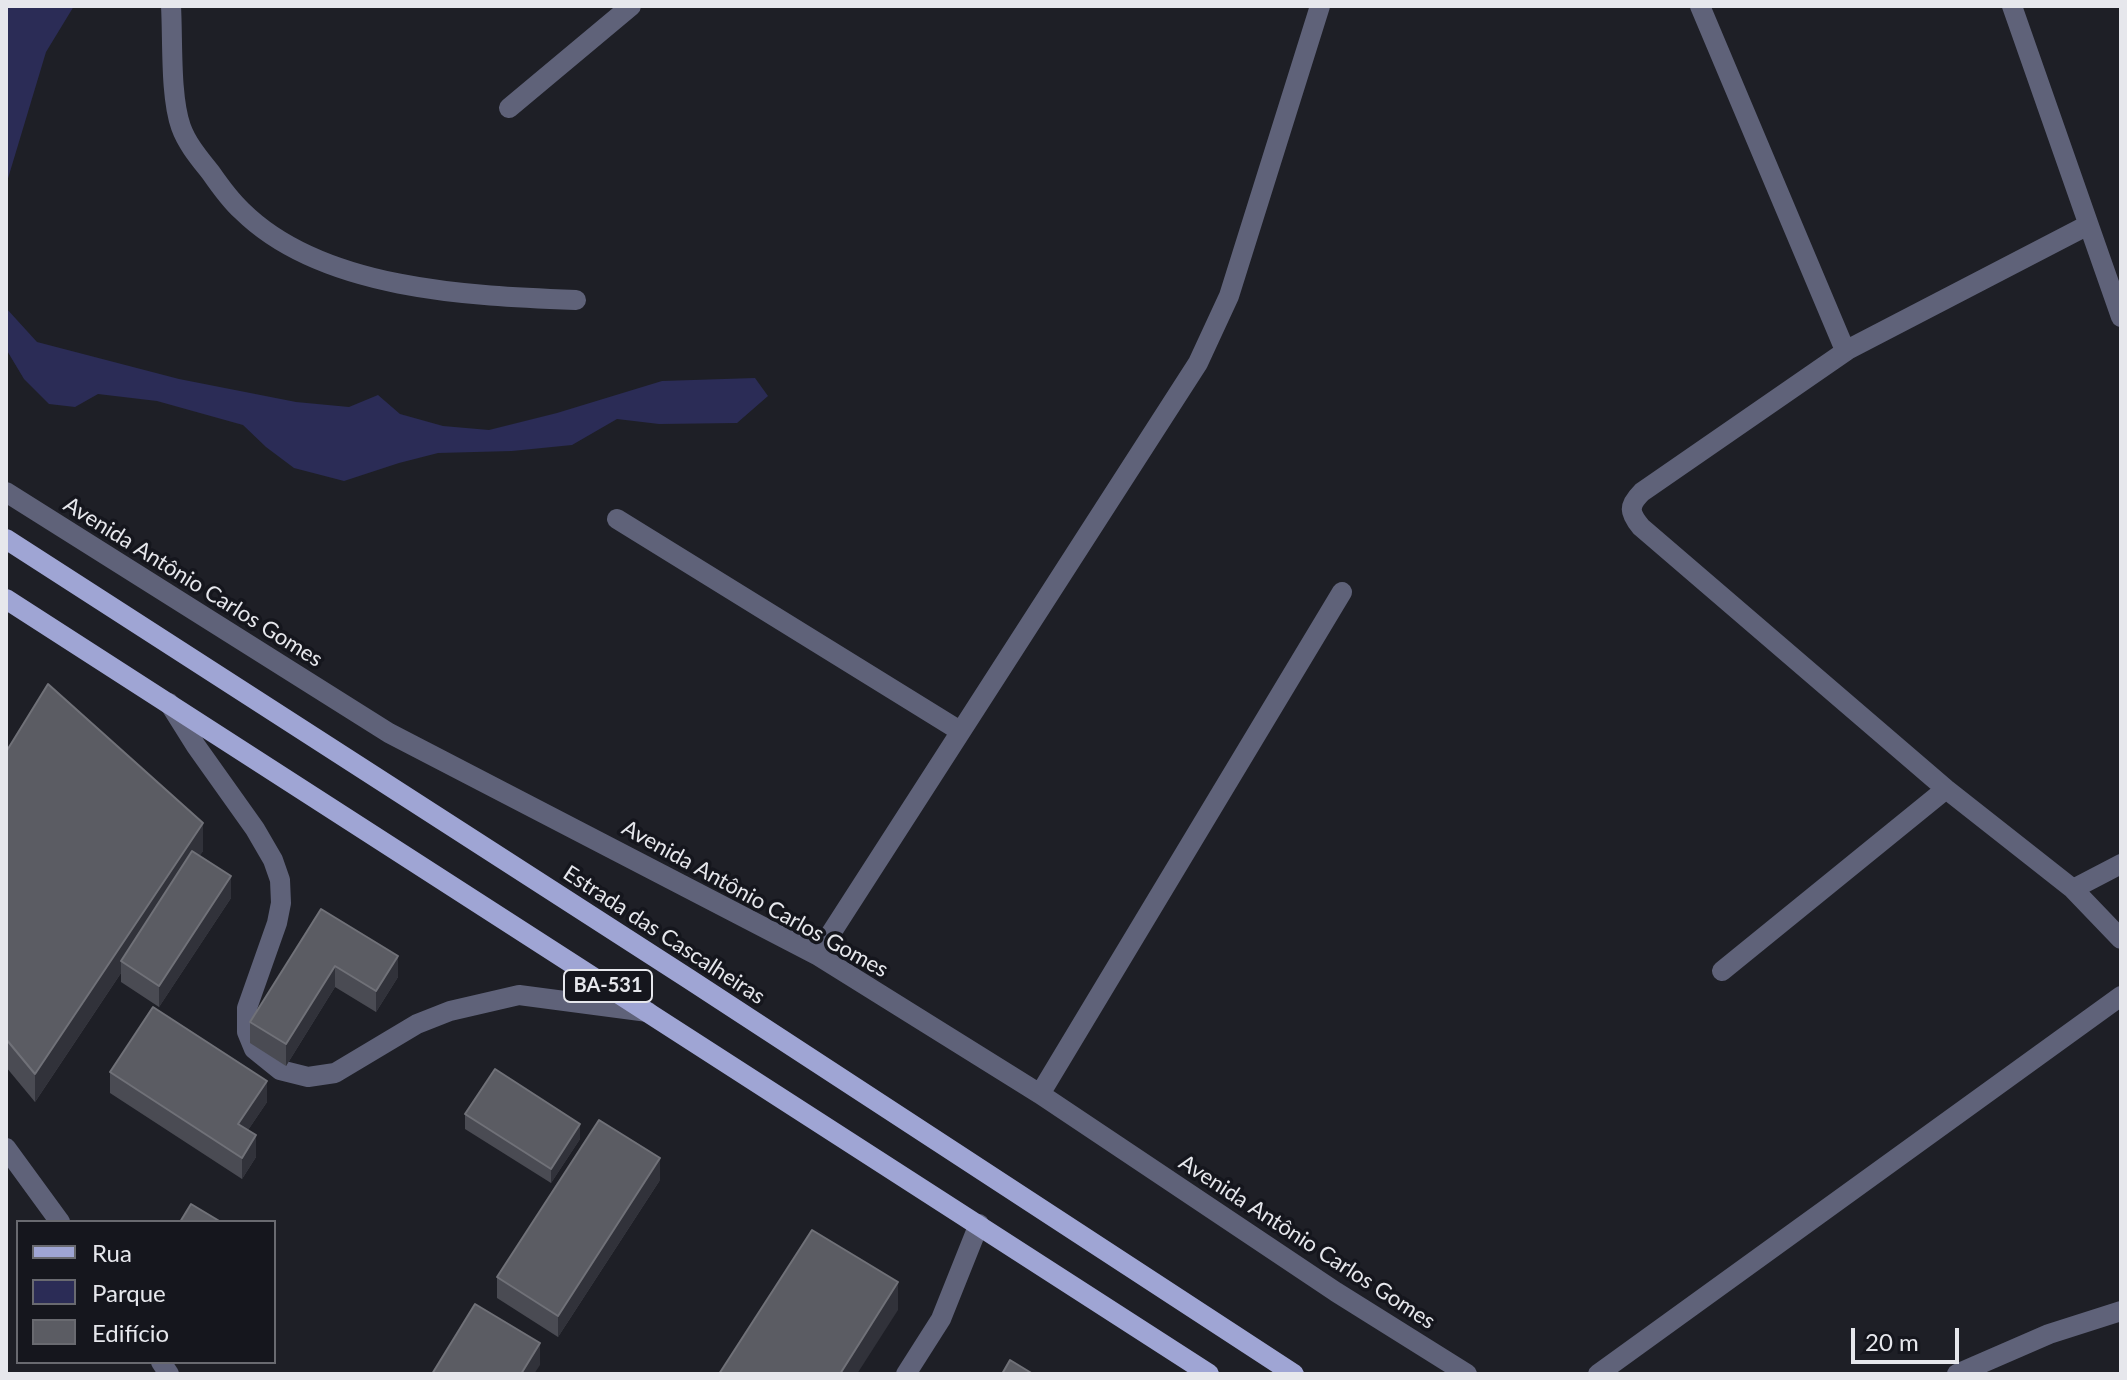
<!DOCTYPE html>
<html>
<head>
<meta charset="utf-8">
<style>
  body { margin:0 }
  #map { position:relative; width:2127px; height:1380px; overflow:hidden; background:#1e1f26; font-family:Lato,sans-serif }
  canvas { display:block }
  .frame { position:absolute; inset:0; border:8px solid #e6e7ec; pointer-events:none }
  .legend { position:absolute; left:16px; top:1220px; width:260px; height:144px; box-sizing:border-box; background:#15161d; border:2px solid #696a70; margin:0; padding:10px 14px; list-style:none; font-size:24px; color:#e6e7ec }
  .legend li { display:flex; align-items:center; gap:16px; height:40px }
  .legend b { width:40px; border:2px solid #696a70 }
  .scale { position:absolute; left:1851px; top:1328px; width:108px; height:36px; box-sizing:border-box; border:4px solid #e6e7ec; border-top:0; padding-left:10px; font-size:24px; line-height:28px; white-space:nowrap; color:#e6e7ec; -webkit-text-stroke:6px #15161d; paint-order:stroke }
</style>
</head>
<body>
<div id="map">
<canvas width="2127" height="1380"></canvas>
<div class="frame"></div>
<ul class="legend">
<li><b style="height:10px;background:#9fa5d4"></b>Rua</li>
<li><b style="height:22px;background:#2b2c56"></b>Parque</li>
<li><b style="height:22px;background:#5b5c63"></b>Edifício</li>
</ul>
<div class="scale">20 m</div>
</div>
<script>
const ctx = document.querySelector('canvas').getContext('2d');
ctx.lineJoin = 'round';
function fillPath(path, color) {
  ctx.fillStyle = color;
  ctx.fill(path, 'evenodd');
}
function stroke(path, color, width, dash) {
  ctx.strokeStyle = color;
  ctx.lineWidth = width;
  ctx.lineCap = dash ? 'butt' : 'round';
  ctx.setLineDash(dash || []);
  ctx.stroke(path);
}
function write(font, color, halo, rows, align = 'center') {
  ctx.font = font + ' Lato,sans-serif';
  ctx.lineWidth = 7;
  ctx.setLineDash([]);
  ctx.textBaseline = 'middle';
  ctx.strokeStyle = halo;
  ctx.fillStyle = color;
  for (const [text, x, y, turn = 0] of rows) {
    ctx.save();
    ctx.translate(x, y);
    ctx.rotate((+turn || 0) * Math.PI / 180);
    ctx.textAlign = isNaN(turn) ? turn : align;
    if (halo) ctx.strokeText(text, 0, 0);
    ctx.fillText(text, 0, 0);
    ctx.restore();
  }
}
fillPath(new Path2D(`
  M 6,6 L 74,6 L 46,52 L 6,185 Z
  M 6,308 L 37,342 L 179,379 L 296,402 L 349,407 L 378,395 L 400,414 L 443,426 L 489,430 L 557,413 L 662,381 L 755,378 L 768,396 L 737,423 L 659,424 L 617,419 L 572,445 L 512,451 L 438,453 L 399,463 L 344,481 L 294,468 L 266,447 L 243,425 L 157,401 L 98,394 L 75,407 L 49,404 L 24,379 L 6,349 Z`), '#2b2c56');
stroke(new Path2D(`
  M 171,6 C 173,40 170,96 181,127 C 187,144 200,159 211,173 C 220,186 230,200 242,211 C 322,290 470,296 576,300
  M 1700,6 L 1842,343 L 1849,349 L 2088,225
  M 2012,6 L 2121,317
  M 509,108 L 631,6
  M 1849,349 L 1642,492 C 1628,506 1629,512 1641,527 L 1946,789 L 2073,889 L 2121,939
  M 6,492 L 389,733 L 817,955 L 1040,1094 L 1336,1292 L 1467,1374
  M 617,519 L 960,731
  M 169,703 L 196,746 L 255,829 L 273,860 L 280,880 L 281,903 L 277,923 L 247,1008 L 247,1032 L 254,1049 L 280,1070 L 308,1077 L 335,1073 L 417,1024 L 450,1011 L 519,995 L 648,1012
  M 2073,889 L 2121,864
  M 817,955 L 1198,363 L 1229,296 L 1320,6
  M 1722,971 L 1946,789
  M 1040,1094 L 1342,592
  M 6,1148 L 60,1222
  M 161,1362 L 169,1374
  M 906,1374 L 941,1319 L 979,1224
  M 1598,1374 L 2121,996
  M 1957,1374 L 2049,1334 L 2121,1311`), '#5f6279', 20);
stroke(new Path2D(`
  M 6,539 L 689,979 L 1294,1374
  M 6,599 L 1209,1374`), '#9fa5d4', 20);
fillPath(new Path2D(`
  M 6,752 L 203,851 L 199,856 L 231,898 L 159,1007 L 121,982 L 121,973 L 35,1102 L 6,1067 Z
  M 321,909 L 398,977 L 376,1012 L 335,987 L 286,1066 L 250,1043 L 250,1022 Z
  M 110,1072 L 267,1102 L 248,1130 L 256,1157 L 242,1179 L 110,1093 Z
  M 465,1114 L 580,1139 L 551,1183 L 465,1129 Z
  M 660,1180 L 558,1337 L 497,1298 L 497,1277 Z`), '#4a4b53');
fillPath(new Path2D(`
  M 203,823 L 203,851 L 127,965 L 121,961 L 121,973 L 35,1102 L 35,1074 Z
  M 231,876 L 231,898 L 159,1007 L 159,986 Z
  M 398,956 L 398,977 L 376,1012 L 376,991 Z
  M 335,966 L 335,987 L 286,1066 L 286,1044 Z
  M 267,1081 L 267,1102 L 238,1145 L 238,1124 Z
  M 580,1124 L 580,1139 L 551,1183 L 551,1169 Z
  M 256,1135 L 256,1157 L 242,1179 L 242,1158 Z
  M 660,1158 L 660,1180 L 558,1337 L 558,1316 Z
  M 898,1282 L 898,1310 L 857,1374 L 840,1374 Z
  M 540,1343 L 540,1365 L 534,1374 L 521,1374 Z`), '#31323a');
const building = new Path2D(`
  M 48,684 L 203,823 L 35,1074 L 6,1039 L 6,752 Z
  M 192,851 L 231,876 L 159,986 L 121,961 Z
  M 321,909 L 398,956 L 376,991 L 335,966 L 286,1044 L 250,1022 Z
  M 153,1007 L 267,1081 L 238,1124 L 256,1135 L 242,1158 L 110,1072 Z
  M 495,1069 L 580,1124 L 551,1169 L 465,1114 Z
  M 599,1120 L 660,1158 L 558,1316 L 497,1277 Z
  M 191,1204 L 221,1222 L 180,1222 Z
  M 812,1230 L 898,1282 L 840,1374 L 719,1374 Z
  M 475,1304 L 540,1343 L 521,1374 L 432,1374 Z
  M 1010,1360 L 1033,1374 L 1002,1374 Z`);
fillPath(building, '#5b5c63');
stroke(building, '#707178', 2);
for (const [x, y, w] of [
  [608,986,88]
]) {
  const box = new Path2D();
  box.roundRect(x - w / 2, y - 16, w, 32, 6);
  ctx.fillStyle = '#15161d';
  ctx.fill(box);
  stroke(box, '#e6e7ec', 2);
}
write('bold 20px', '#e6e7ec', null, [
  ["BA-531",608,986]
]);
write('22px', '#e6e7ec', '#15161d', [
  ["Avenida Antônio Carlos Gomes",193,582,32],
  ["Avenida Antônio Carlos Gomes",755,899,29],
  ["Estrada das Cascalheiras",664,935,33],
  ["Avenida Antônio Carlos Gomes",1307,1242,33]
]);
</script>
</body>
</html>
